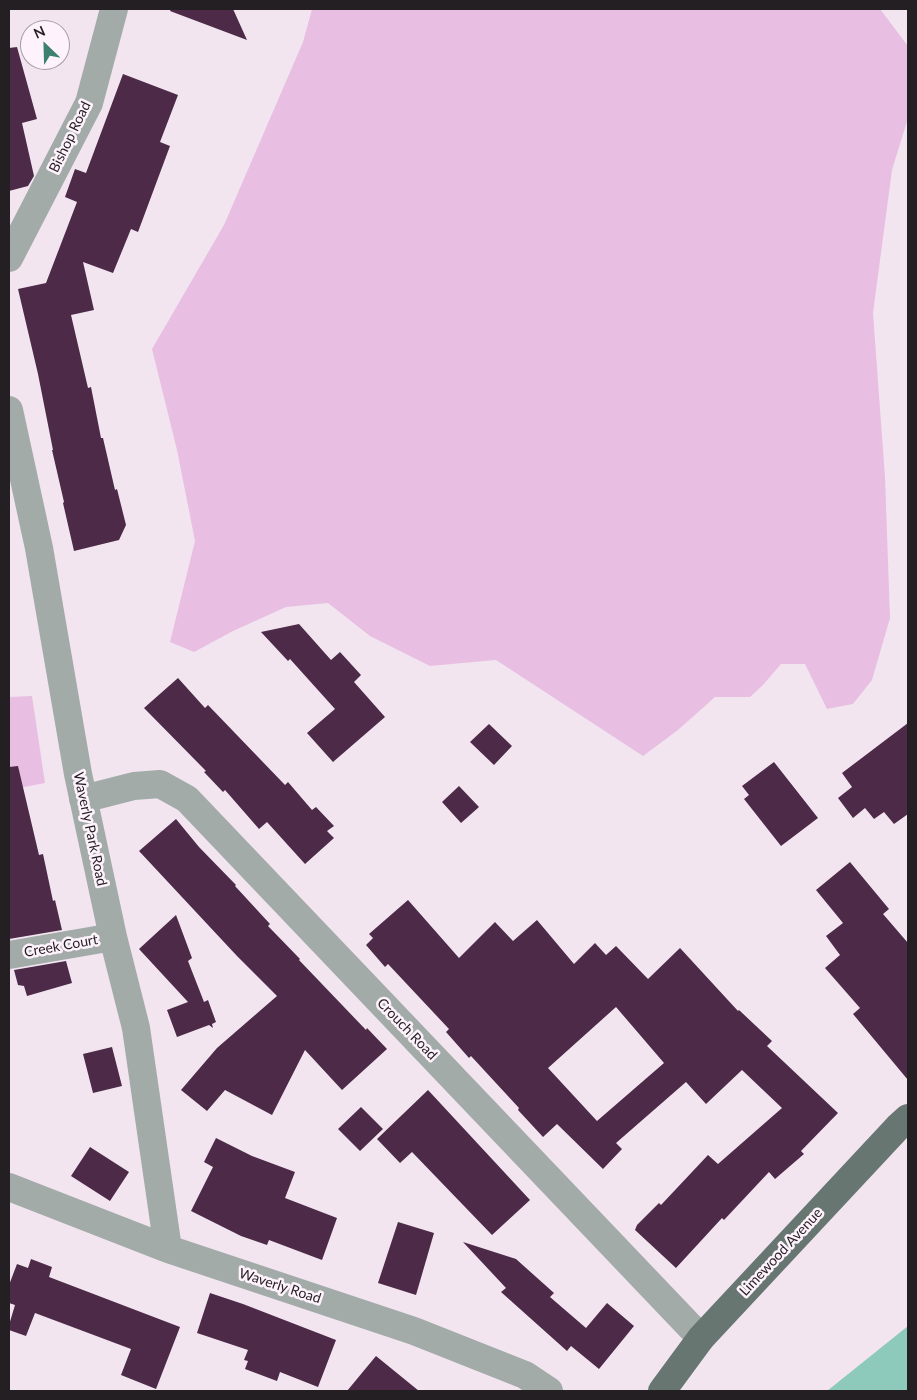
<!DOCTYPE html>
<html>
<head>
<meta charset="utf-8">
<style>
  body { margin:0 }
  #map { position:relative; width:917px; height:1400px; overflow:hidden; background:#f2e5f0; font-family:Lato,sans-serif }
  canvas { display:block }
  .frame { position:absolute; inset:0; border:10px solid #241f23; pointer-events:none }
  .north { position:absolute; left:20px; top:20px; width:50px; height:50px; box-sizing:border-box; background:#fef3fc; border:1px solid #a79ea5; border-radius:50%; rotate:336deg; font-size:14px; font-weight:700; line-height:20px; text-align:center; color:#241f23 }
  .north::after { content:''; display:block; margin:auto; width:18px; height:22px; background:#3d8071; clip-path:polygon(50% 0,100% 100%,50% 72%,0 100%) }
</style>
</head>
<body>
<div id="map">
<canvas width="917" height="1400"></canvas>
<div class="frame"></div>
<div class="north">N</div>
</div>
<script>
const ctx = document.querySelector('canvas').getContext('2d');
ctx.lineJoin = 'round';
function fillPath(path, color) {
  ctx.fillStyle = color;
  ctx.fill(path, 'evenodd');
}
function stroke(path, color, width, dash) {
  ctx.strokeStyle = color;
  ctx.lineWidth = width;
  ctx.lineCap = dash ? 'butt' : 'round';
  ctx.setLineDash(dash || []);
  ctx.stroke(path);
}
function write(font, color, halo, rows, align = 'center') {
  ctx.font = font + ' Lato,sans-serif';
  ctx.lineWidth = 5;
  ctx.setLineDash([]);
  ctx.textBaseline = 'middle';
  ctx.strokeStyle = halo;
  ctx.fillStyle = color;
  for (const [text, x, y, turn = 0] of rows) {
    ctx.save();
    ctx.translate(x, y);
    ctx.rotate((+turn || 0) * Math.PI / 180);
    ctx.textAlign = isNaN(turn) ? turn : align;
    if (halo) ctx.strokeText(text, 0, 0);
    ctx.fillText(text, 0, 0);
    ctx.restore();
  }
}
fillPath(new Path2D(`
  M 312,9 L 880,9 L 908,46 L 908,118 L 892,170 L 873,313 L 885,477 L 890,618 L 872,680 L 853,704 L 827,709 L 805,664 L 781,664 L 763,685 L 750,697 L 715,697 L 678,730 L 643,756 L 496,660 L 430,666 L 370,636 L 328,603 L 286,607 L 233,631 L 194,652 L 170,642 L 195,541 L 177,450 L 152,349 L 224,225 L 303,42 Z
  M 32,696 L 45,783 L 9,790 L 9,697 Z`), '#e8bfe2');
fillPath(new Path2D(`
  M 908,1326 L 908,1391 L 827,1391 Z`), '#8dcabb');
fillPath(new Path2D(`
  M 171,9 L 233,9 L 247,40 L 170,11 Z
  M 17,47 L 37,119 L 22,123 L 34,176 L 28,186 L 9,191 L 9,48 Z
  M 123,74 L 178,95 L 160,142 L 170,146 L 138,232 L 131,229 L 113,273 L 83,262 L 94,310 L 71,315 L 88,388 L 91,387 L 101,438 L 103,438 L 115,490 L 117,489 L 126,525 L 119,540 L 74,551 L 63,503 L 64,502 L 52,450 L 53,450 L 38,374 L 18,289 L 46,283 L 77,202 L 65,197 L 75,169 L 86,173 Z
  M 299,624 L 331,660 L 340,652 L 361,675 L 354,682 L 385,717 L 333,762 L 307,733 L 335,709 L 290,659 L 288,661 L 261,632 Z
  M 178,678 L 205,708 L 208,705 L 285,785 L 288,782 L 312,810 L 316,807 L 334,826 L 327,831 L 334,838 L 305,864 L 267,822 L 259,829 L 225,790 L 223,792 L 204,772 L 206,771 L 144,708 Z
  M 908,723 L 908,814 L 894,824 L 884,812 L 874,819 L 865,808 L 853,818 L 838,798 L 852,787 L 842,773 Z
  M 489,724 L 512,746 L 494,765 L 470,742 Z
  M 774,762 L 818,818 L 781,846 L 744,799 L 749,795 L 742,786 Z
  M 18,766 L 39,855 L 43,854 L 53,901 L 55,900 L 62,930 L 9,939 L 9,767 Z
  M 459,786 L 479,807 L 461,823 L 442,802 Z
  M 176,819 L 199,847 L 236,885 L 235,886 L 270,924 L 268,926 L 300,959 L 299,960 L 366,1030 L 367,1028 L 387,1049 L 342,1090 L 305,1050 L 272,1115 L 225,1090 L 207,1111 L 181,1090 L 217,1048 L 277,996 L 237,956 L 139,851 Z
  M 850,862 L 889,909 L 883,914 L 908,943 L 908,1080 L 853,1014 L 860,1008 L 825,968 L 840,955 L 826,936 L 843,923 L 816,890 Z
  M 408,900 L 459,958 L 495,922 L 513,941 L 537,920 L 574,964 L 595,943 L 606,955 L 616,946 L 648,979 L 680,948 L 738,1011 L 739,1010 L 772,1041 L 767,1046 L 838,1113 L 801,1151 L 804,1154 L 775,1179 L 769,1172 L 724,1220 L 722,1218 L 676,1268 L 635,1230 L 637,1225 L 659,1203 L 661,1205 L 708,1155 L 718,1164 L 782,1108 L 742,1070 L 706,1104 L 686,1082 L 616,1143 L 622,1149 L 603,1169 L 557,1124 L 543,1137 L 518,1110 L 519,1108 L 471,1056 L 469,1058 L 446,1032 L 449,1029 L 388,964 L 385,967 L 366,945 L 373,938 L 369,934 ZM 616,1007 L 664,1063 L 597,1121 L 548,1068 Z
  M 176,915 L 192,958 L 188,961 L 204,1002 L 208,1000 L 216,1022 L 212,1024 L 213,1028 L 209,1025 L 177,1037 L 167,1010 L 188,1002 L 139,949 Z
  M 66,961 L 72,983 L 27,996 L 24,986 L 18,985 L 14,970 Z
  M 112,1047 L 122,1086 L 93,1093 L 83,1054 Z
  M 428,1090 L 530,1200 L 492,1235 L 412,1152 L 400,1163 L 377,1139 Z
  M 361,1107 L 383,1129 L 360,1151 L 338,1129 Z
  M 216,1138 L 252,1156 L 295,1172 L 285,1198 L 337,1218 L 322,1260 L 269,1240 L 267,1245 L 241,1236 L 191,1211 L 213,1167 L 204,1162 Z
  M 90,1147 L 129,1172 L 110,1201 L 71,1176 Z
  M 398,1222 L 434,1233 L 416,1295 L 378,1283 Z
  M 463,1242 L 516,1259 L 554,1293 L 550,1297 L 586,1328 L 607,1303 L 634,1326 L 599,1369 L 571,1346 L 567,1351 L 501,1292 L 506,1288 Z
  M 31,1259 L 52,1267 L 49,1277 L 180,1327 L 156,1389 L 121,1375 L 131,1349 L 35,1313 L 26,1336 L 9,1330 L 9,1325 L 15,1305 L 9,1303 L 9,1285 L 17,1264 L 28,1268 Z
  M 210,1293 L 243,1304 L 336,1340 L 318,1387 L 280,1372 L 277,1381 L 245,1369 L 248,1361 L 244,1360 L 248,1350 L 197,1333 Z
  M 376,1356 L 419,1391 L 347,1391 Z`), '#4c2a48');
stroke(new Path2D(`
  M 9,258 L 89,103 L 114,9
  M 9,410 L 39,548 L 78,774 L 113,937 L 136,1028 L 168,1249
  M 83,799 L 134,786 L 160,784 L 187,799 L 701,1338
  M 9,955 L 113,937
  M 9,1187 L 168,1249 L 414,1331 L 525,1375 L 549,1391`), '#a3aba9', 28);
stroke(new Path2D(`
  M 662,1391 L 701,1338 L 898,1127 L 908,1118`), '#687672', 28);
write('14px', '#241f23', '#fef3fc', [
  ["Bishop Road",70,137,-64],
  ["Waverly Park Road",90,829,78],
  ["Creek Court",61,946,-10],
  ["Crouch Road",407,1029,46],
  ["Limewood Avenue",781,1252,-47],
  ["Waverly Road",280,1286,18]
]);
</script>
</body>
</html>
